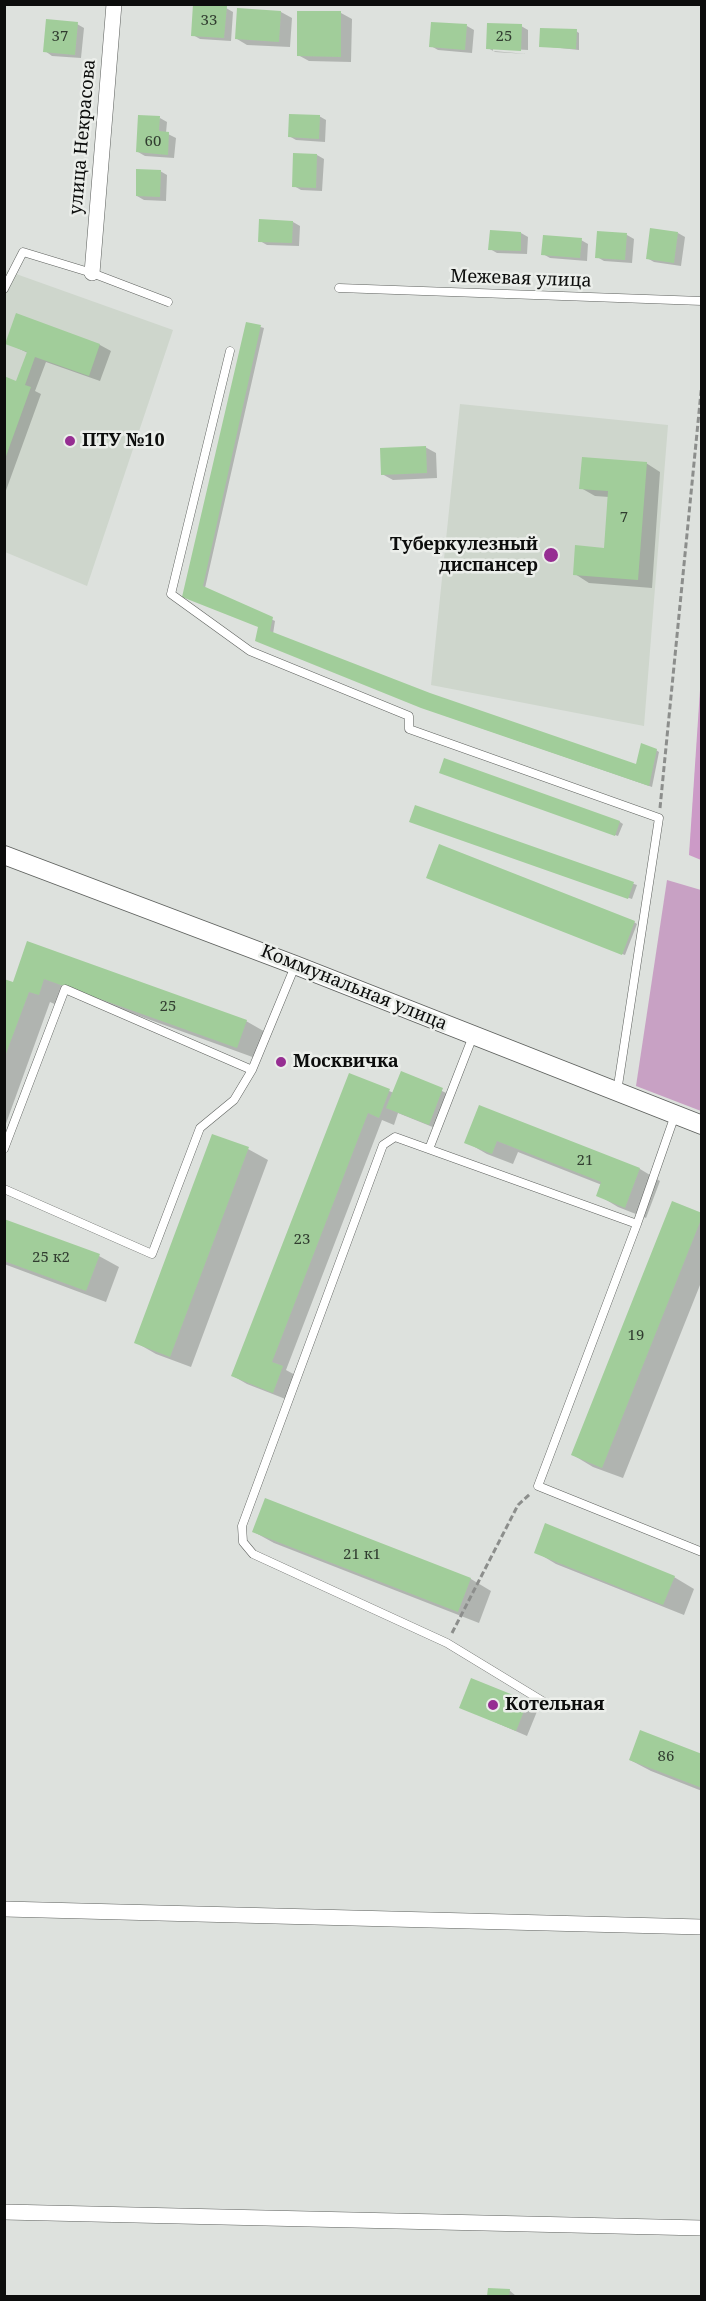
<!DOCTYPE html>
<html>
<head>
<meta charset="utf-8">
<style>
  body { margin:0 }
  #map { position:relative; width:706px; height:2301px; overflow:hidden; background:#dde1dd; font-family:"Noto Serif",serif }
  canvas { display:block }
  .frame { position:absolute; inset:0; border:6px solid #0c0d0c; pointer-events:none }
</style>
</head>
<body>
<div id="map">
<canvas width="706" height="2301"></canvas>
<div class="frame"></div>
</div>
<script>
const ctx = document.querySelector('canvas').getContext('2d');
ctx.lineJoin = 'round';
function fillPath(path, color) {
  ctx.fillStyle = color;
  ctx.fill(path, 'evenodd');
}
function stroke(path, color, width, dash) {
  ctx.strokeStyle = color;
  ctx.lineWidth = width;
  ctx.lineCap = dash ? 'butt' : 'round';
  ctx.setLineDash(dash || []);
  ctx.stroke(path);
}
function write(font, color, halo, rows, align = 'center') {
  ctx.font = font + ' "Noto Serif",serif';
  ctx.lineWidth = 5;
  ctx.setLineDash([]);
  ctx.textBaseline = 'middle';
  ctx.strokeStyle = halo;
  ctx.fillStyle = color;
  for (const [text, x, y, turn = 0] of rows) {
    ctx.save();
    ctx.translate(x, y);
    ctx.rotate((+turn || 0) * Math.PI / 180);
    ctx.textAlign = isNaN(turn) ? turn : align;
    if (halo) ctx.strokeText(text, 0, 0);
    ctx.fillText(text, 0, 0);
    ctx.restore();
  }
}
fillPath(new Path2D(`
  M 5,270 L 173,330 L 87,586 L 5,552 Z
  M 460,404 L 668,425 L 644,726 L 431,685 Z`), '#ced6cc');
fillPath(new Path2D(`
  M 667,880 L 701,890 L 701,1111 L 636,1086 Z`), '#c8a1c4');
fillPath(new Path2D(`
  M 701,675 L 702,860 L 701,860 L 689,855 Z`), '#cc9ac7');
fillPath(new Path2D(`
  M 226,8 L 233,12 L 231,41 L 200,39 L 193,35 Z
  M 281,12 L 292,18 L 290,47 L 247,45 L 237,39 Z
  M 341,13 L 352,19 L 351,62 L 309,61 L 298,55 Z
  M 77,24 L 84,28 L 81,58 L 52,56 L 45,51 Z
  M 467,26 L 474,30 L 472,53 L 438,50 L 431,46 Z
  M 521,26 L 528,30 L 528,50 L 493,48 L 493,51 L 527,54 L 495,52 L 488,48 Z
  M 576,31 L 579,33 L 579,50 L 541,46 Z
  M 319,116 L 326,120 L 325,142 L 296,140 L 289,136 Z
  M 160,118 L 167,122 L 166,133 L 176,138 L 174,158 L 145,156 L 138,152 Z
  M 317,155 L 324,159 L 322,191 L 301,190 L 294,186 Z
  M 160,171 L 167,175 L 166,201 L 144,200 L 137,196 Z
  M 293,222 L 300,226 L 299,246 L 267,245 L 260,241 Z
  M 521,233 L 528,237 L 527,254 L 497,253 L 490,249 Z
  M 599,233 L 627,235 L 634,239 L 632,263 L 604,261 L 597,257 Z
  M 678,233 L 685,237 L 681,266 L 654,262 L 647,258 Z
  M 581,240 L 588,244 L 587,261 L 550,258 L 543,254 Z
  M 17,315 L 100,345 L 111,351 L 100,381 L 46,362 L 35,391 L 41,394 L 4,496 L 4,378 L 17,383 L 28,353 L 7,343 Z
  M 247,323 L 264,328 L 205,588 L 275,621 L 273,634 L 429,695 L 637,766 L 642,745 L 656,750 L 659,752 L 652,787 L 426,709 L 260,642 L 257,641 L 260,627 L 184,596 Z
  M 425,447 L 436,453 L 437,478 L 393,480 L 382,474 Z
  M 646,463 L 660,472 L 652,588 L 589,583 L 575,574 L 605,549 L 609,497 L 595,496 L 581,488 Z
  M 445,760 L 620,822 L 623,824 L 618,836 L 444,774 Z
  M 416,807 L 634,884 L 637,885 L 632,899 L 414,823 Z
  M 430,879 L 634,922 L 637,924 L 625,955 Z
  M 28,943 L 246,1021 L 267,1033 L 258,1059 L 65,989 L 59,1006 L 50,1002 L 4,1129 L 4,981 L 14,984 Z
  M 402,1073 L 453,1096 L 440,1130 L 398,1113 L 394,1125 L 382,1120 L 286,1370 L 297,1376 L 288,1400 L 247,1384 L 233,1376 L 350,1075 L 394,1093 Z
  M 480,1107 L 640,1169 L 660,1181 L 646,1218 L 618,1207 L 598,1195 L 602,1185 L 518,1152 L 513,1164 L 487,1154 L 466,1142 Z
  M 248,1149 L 268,1160 L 191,1367 L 156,1354 L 135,1342 Z
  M 702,1214 L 702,1280 L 623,1478 L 593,1467 L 573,1455 Z
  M 4,1221 L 99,1256 L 119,1267 L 106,1302 L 4,1264 Z
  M 266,1500 L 471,1579 L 491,1591 L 479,1623 L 274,1543 L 254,1532 Z
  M 536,1552 L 674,1577 L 694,1589 L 684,1615 L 556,1564 Z
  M 472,1679 L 538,1709 L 527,1736 L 460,1707 Z
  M 702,1756 L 702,1791 L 651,1771 L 630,1760 Z
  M 489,2289 L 509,2290 L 516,2296 L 489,2296 Z`), '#0003');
fillPath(new Path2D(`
  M 193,4 L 227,6 L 224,38 L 191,36 Z
  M 237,8 L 281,11 L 279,42 L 235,39 Z
  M 297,11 L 341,11 L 341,57 L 297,56 Z
  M 46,19 L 78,22 L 75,55 L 43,52 Z
  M 431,22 L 467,24 L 465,50 L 429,47 Z
  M 487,23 L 522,24 L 521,51 L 486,49 Z
  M 540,28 L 577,29 L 576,49 L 539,47 Z
  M 289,114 L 320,115 L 319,139 L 288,137 Z
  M 138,115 L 160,116 L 159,131 L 169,132 L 168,155 L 136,152 Z
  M 293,153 L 317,154 L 316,188 L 292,187 Z
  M 136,169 L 161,170 L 160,197 L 136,196 Z
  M 259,219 L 293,221 L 292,243 L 258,242 Z
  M 650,228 L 678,232 L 674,263 L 646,259 Z
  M 490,230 L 521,232 L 521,251 L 488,250 Z
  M 597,231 L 627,233 L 625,260 L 595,258 Z
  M 543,235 L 582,238 L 580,258 L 541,255 Z
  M 16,313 L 100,344 L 89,376 L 35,357 L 25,385 L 31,387 L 5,459 L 4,376 L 16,381 L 27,352 L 5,344 Z
  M 246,322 L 261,325 L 203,586 L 273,617 L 270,631 L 430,693 L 636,764 L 641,743 L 657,749 L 649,786 L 421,708 L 255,641 L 258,627 L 182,597 Z
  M 426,446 L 427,473 L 381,475 L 380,448 Z
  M 582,457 L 647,462 L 638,580 L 573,575 L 575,545 L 604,548 L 608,491 L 579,489 Z
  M 444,758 L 620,821 L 615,836 L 439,773 Z
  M 415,805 L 634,882 L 628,899 L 409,822 Z
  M 439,844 L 635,921 L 622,955 L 426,878 Z
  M 27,941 L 247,1020 L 237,1048 L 44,979 L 39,995 L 29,992 L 4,1059 L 4,979 L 13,982 Z
  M 401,1071 L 443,1088 L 429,1125 L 386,1108 Z
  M 349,1073 L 390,1089 L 379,1118 L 368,1113 L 272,1362 L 283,1366 L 273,1393 L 231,1376 Z
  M 479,1105 L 640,1168 L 625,1208 L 596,1196 L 601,1182 L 497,1141 L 492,1154 L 464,1143 Z
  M 212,1134 L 249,1147 L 170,1357 L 134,1343 Z
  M 672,1201 L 702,1213 L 702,1217 L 602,1468 L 571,1455 Z
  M 4,1219 L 100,1254 L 86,1291 L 4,1261 Z
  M 265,1498 L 471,1578 L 458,1612 L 252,1532 Z
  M 545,1523 L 675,1576 L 663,1605 L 534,1553 Z
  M 471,1678 L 528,1701 L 516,1731 L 459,1708 Z
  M 640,1730 L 702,1754 L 702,1788 L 629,1760 Z
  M 488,2288 L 510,2289 L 509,2296 L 487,2296 Z`), '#a1cd9a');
const service = new Path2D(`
  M 339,288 L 702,301
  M 4,289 L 23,252 L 92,273 L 168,302
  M 230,351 L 171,594 L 250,651 L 409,716 L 409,729 L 659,818 L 617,1092
  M 675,1115 L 637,1224 L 538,1486 L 702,1552
  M 4,1149 L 65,989 L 252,1070
  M 429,1149 L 473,1036
  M 4,1189 L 152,1254 L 200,1128 L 234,1100 L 252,1070 L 295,966
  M 544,1702 L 447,1643 L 253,1554 L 243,1542 L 242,1526 L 383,1145 L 395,1137 L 637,1224`);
const minor = new Path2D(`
  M 92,273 L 114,4
  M 4,1909 L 702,1927
  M 4,2212 L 702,2228`);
const tertiary = new Path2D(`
  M 4,855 L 295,965 L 702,1125`);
stroke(service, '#5e615e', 9);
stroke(minor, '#5e615e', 16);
stroke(tertiary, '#5e615e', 20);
stroke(new Path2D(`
  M 660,808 L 702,382
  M 452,1633 L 518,1505 L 530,1494`), '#8c8e8c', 3, [6, 3]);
stroke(service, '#fff', 8);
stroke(minor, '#fff', 15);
stroke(tertiary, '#fff', 18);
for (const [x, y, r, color] of [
  [70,441,6,"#962e92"],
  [551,555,8,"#962e92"],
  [281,1062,6,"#962e92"],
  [493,1705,6,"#962e92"]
]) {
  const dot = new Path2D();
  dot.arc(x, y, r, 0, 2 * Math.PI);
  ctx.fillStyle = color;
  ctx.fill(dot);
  stroke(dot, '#ebeeea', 2);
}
write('15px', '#313d30', null, [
  ["33",209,21],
  ["37",60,37],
  ["25",504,37],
  ["60",153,142],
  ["7",624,518],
  ["25",168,1007],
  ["21",585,1161],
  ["23",302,1240],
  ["25 к2",51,1258],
  ["19",636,1336],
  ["21 к1",362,1555],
  ["86",666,1757]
]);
write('18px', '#0c0d0c', '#ebeeea', [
  ["улица Некрасова",83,137,-85],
  ["Межевая улица",521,279,2],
  ["Коммунальная улица",354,988,22]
]);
write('bold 18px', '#0c0d0c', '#ebeeea', [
  ["ПТУ №10",82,441],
  ["Туберкулезный",538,545,"right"],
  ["диспансер",538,566,"right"],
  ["Москвичка",293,1062],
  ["Котельная",505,1705]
], 'left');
</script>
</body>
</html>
